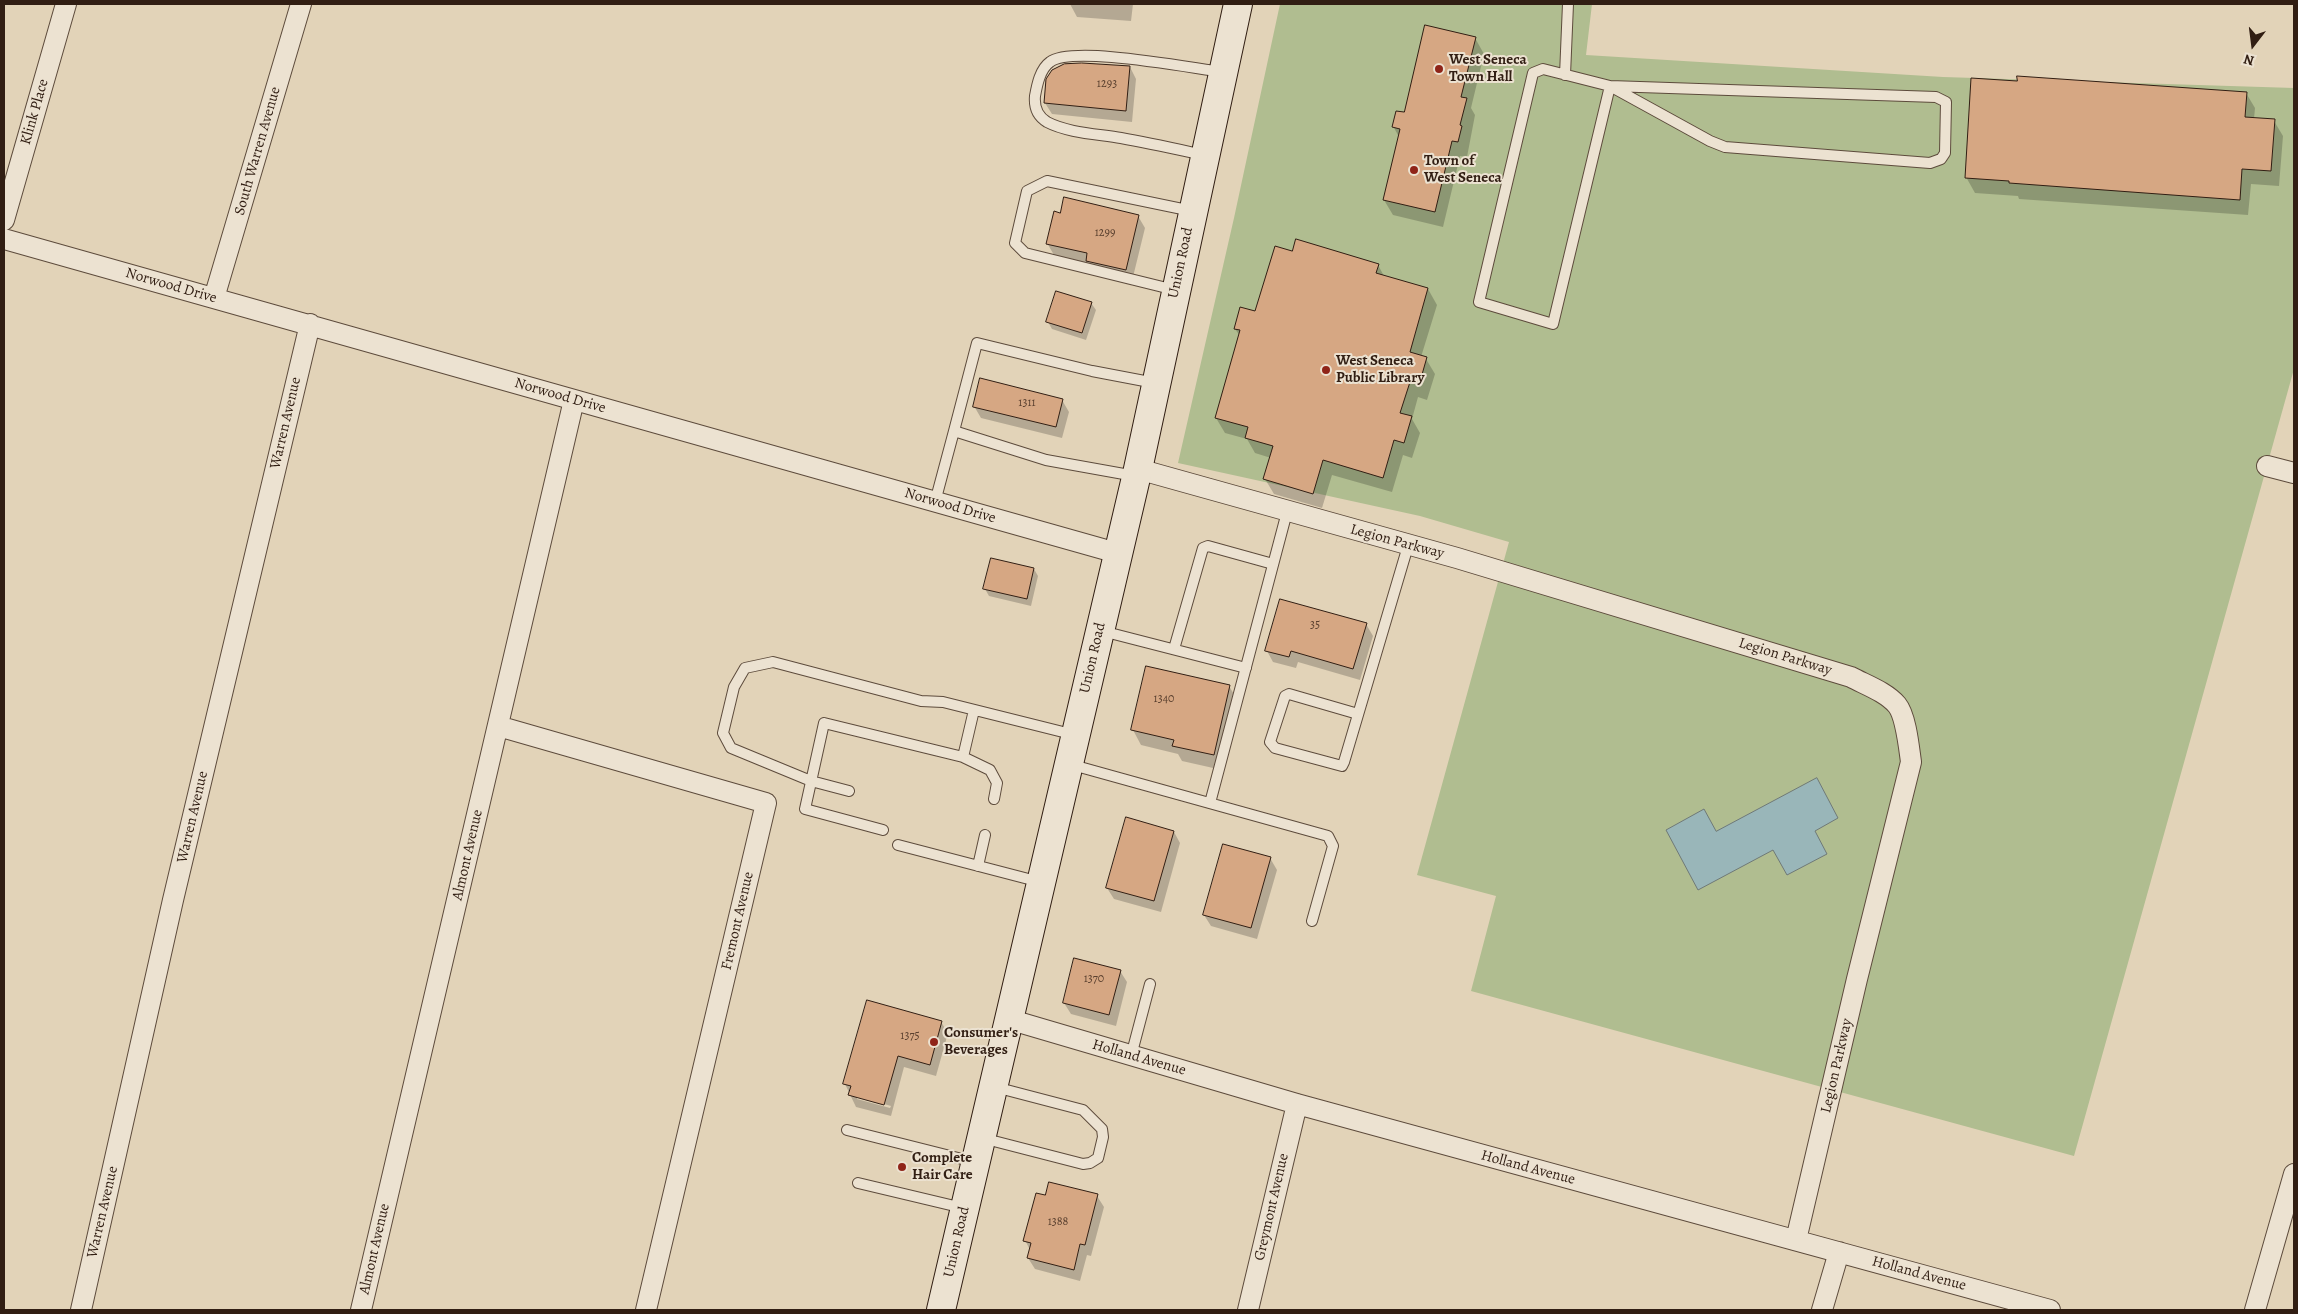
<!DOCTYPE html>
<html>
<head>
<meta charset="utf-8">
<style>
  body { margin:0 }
  #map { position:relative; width:2298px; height:1314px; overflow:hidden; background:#e2d3b8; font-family:Alegreya,serif }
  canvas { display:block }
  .frame { position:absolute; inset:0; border:5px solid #311e13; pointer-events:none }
  .north { position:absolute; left:2228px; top:20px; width:50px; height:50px; -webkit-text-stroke:4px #ece2d1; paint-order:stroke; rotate:195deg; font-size:14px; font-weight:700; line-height:20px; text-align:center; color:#311e13 }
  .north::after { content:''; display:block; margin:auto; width:18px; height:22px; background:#311e13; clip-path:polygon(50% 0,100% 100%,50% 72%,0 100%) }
</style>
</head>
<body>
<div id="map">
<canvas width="2298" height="1314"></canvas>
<div class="frame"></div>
<div class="north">N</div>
</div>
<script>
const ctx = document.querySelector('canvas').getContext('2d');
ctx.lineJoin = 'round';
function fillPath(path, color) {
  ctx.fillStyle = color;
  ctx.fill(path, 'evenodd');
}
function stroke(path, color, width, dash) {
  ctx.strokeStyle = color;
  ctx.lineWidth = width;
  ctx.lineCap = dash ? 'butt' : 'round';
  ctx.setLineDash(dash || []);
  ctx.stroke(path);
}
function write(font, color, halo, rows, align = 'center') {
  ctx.font = font + ' Alegreya,serif';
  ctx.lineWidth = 4;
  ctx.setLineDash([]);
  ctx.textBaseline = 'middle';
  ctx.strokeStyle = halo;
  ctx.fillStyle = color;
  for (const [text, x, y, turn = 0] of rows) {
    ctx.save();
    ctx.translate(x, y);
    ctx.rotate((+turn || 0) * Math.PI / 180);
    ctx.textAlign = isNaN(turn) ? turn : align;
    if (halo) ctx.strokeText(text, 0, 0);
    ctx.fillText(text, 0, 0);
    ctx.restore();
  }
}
fillPath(new Path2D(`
  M 1280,4 L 1592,4 L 1586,55 L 1943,77 L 2294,88 L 2294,369 L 2074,1156 L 1471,991 L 1496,896 L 1417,875 L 1509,542 L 1420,516 L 1178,463 L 1234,218 Z`), '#b0bd90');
const water = new Path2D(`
  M 1817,778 L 1838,818 L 1815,831 L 1827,854 L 1787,875 L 1773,850 L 1698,890 L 1666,830 L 1704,809 L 1716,831 Z`);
fillPath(water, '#99b6b9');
stroke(water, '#6f7977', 1);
fillPath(new Path2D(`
  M 1070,4 L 1133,4 L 1131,21 L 1077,17 Z
  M 1475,38 L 1484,54 L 1471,108 L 1475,115 L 1467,157 L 1460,156 L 1443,227 L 1393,215 L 1384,200 L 1399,137 L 1393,126 Z
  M 1130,67 L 1136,79 L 1132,122 L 1052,114 L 1045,103 Z
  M 2246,93 L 2255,108 L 2254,119 L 2274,121 L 2283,136 L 2279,186 L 2251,184 L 2248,215 L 2019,199 L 2018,196 L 1975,193 L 1966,177 Z
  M 1061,214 L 1138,216 L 1145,228 L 1132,281 L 1094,272 L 1088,263 L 1054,255 L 1047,243 Z
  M 1293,252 L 1378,265 L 1384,276 L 1428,289 L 1437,305 L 1421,357 L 1426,359 L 1435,374 L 1427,400 L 1418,397 L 1412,419 L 1420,433 L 1412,458 L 1403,455 L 1392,492 L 1332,475 L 1322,508 L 1274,494 L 1265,479 L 1271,458 L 1255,453 L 1247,439 L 1225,433 L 1216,418 L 1240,336 L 1235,329 L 1256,313 Z
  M 1091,303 L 1096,310 L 1086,340 L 1052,329 L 1048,322 Z
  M 1062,400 L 1069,412 L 1062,438 L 981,418 L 974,406 Z
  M 1034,569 L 1038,576 L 1031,606 L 989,596 L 985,589 Z
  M 1366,624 L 1373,636 L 1360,680 L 1298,662 L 1296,668 L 1273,662 L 1267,651 Z
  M 1229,686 L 1238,701 L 1222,770 L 1182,761 L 1178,754 L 1141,745 L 1133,730 Z
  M 1174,832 L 1180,843 L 1161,912 L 1114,899 L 1107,888 Z
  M 1270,858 L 1277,870 L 1257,939 L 1211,926 L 1204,915 Z
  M 1120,971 L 1127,982 L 1116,1026 L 1071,1014 L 1064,1003 Z
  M 941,1022 L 948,1033 L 936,1076 L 904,1067 L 891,1116 L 856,1107 L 845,1084 ZM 857,1096 L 891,1106 L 890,1108 L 857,1099 Z
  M 1097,1196 L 1104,1207 L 1091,1256 L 1087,1255 L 1080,1281 L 1035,1269 L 1028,1258 L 1030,1250 L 1025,1240 Z`), '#0003');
const building = new Path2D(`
  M 1425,25 L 1476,37 L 1461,97 L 1467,98 L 1460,125 L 1462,126 L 1458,142 L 1452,141 L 1435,212 L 1383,200 L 1400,129 L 1392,127 L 1396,111 L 1404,112 Z
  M 1082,63 L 1130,66 L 1126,111 L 1044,103 L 1046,79 L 1052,70 L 1064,64 Z
  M 2017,76 L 2247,92 L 2245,117 L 2275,119 L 2271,171 L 2242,169 L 2240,200 L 2009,183 L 2009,181 L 1965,178 L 1971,78 L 2017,81 Z
  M 1064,197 L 1139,215 L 1126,270 L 1086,261 L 1087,253 L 1046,244 L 1054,211 L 1060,213 Z
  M 1296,239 L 1379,264 L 1376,273 L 1428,288 L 1410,352 L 1427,357 L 1419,385 L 1410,382 L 1400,413 L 1412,416 L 1404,443 L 1394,440 L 1383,478 L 1323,460 L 1313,494 L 1263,479 L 1273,446 L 1245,438 L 1248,427 L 1215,418 L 1240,330 L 1234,329 L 1240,307 L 1255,311 L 1275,246 L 1292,251 Z
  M 1056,291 L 1092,302 L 1082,333 L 1046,322 Z
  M 980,378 L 1063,399 L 1056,427 L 973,407 Z
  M 991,558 L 1034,568 L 1027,599 L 983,589 Z
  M 1280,599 L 1367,623 L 1353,669 L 1291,651 L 1289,657 L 1265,651 Z
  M 1146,666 L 1230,685 L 1214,755 L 1172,746 L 1174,740 L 1131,730 Z
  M 1126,817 L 1174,831 L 1154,901 L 1106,888 Z
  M 1223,844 L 1271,857 L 1251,928 L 1203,915 Z
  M 1074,958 L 1121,970 L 1109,1015 L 1063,1003 Z
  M 867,1000 L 942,1021 L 930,1065 L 898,1056 L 884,1105 L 848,1095 L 851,1086 L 843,1084 Z
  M 1049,1182 L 1098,1194 L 1085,1245 L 1080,1244 L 1074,1270 L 1027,1258 L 1031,1243 L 1023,1241 L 1036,1193 L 1045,1195 Z`);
fillPath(building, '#d6a783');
stroke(building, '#311e13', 1);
const lane = new Path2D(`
  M 1543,69 L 1610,86 L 1553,324 L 1479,302 L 1533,73 Z
  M 1565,75 L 1568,4
  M 1610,86 L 1936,97 L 1946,102 L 1945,153 L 1941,159 L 1930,163 L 1725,147 L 1710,141 Z
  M 1204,155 C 1176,149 1149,143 1121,138 C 1098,134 1068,133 1047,122 C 1037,116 1034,107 1035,96 C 1037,85 1040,69 1050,62 C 1072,45 1190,68 1223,72
  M 1175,290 L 1025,253 L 1015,243 L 1027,191 L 1047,181 L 1192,211
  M 1135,476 L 1046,460 L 954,431 L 977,343 L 1092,371 L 1155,383
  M 935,502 L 954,431
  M 1102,631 L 1246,668
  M 1174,649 L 1203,548 L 1208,546 L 1273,564
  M 1358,714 L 1289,694 L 1285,696 L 1270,742 L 1275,748 L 1342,766 L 1344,762 L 1408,546
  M 963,757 L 974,710
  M 1069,764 L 1328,836 L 1333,846 L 1312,921
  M 849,791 L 811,781 L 731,748 L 723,733 L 734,687 L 745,668 L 773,662 L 921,701 L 943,702 L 1075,735
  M 1210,803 L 1287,512
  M 883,830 L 805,809 L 824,723 L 963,757 L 990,770 L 997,783 L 994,799
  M 898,845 L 1040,882
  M 978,866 L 985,835
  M 1131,1056 L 1150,984
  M 847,1130 L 974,1162
  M 982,1138 L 1083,1164 L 1090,1163 L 1098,1158 L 1103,1137 L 1102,1129 L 1083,1110 L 995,1087
  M 858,1183 L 963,1208`);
const street = new Path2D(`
  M 4,220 L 66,4
  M 4,239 L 1117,553
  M 214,298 L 301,4
  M 2267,466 L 2294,473
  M 1138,469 L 1457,558 L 1851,677 C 1866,685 1886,692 1897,705 C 1906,716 1909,748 1911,762 L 1857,979 L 1796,1240
  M 498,726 L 766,803 L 646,1310
  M 1008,1019 L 1297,1104 L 2050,1310
  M 81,1310 L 173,900 L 310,324
  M 361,1310 L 574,400
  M 1248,1310 L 1297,1104
  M 1822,1310 L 1839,1252
  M 2255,1310 L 2294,1174`);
const secondary = new Path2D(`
  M 941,1310 L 1138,469 L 1238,4`);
stroke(lane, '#5d4b3c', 12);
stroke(street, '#5d4b3c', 22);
stroke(secondary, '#311e13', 30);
stroke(lane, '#ece2d1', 10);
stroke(street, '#ece2d1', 20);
stroke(secondary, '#ece2d1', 28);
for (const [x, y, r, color] of [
  [1439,69,5,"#8f2418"],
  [1414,170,5,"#8f2418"],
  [1326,370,5,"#8f2418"],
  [934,1042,5,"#8f2418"],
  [902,1167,5,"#8f2418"]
]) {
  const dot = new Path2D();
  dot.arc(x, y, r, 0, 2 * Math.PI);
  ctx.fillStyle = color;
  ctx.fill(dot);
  stroke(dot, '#ece2d1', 2);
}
write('12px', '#5a402f', null, [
  ["1293",1107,84],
  ["1299",1105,233],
  ["1311",1027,403],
  ["35",1315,625],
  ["1340",1164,699],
  ["1370",1094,979],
  ["1375",910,1036],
  ["1388",1058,1222]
]);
write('bold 15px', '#311e13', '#ece2d1', [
  ["West Seneca",1449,60],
  ["Town Hall",1449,77],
  ["Town of",1424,161],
  ["West Seneca",1424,178],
  ["West Seneca",1336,361],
  ["Public Library",1336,378],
  ["Consumer's",944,1033],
  ["Beverages",944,1050],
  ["Complete",912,1158],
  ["Hair Care",912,1175]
], 'left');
write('15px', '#311e13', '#ece2d1', [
  ["Klink Place",35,112,-74],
  ["South Warren Avenue",258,151,-74],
  ["Union Road",1181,263,-78],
  ["Norwood Drive",171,286,16],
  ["Norwood Drive",560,396,16],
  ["Warren Avenue",286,423,-77],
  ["Norwood Drive",950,506,16],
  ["Legion Parkway",1397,542,15],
  ["Legion Parkway",1785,657,17],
  ["Union Road",1093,658,-77],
  ["Warren Avenue",193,817,-77],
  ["Almont Avenue",468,855,-77],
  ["Fremont Avenue",738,921,-77],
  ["Holland Avenue",1139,1058,16],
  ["Legion Parkway",1837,1066,-77],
  ["Holland Avenue",1528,1168,15],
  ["Greymont Avenue",1272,1207,-77],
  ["Warren Avenue",103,1212,-77],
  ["Union Road",957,1242,-77],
  ["Almont Avenue",375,1249,-77],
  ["Holland Avenue",1919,1274,15]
]);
</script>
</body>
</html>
